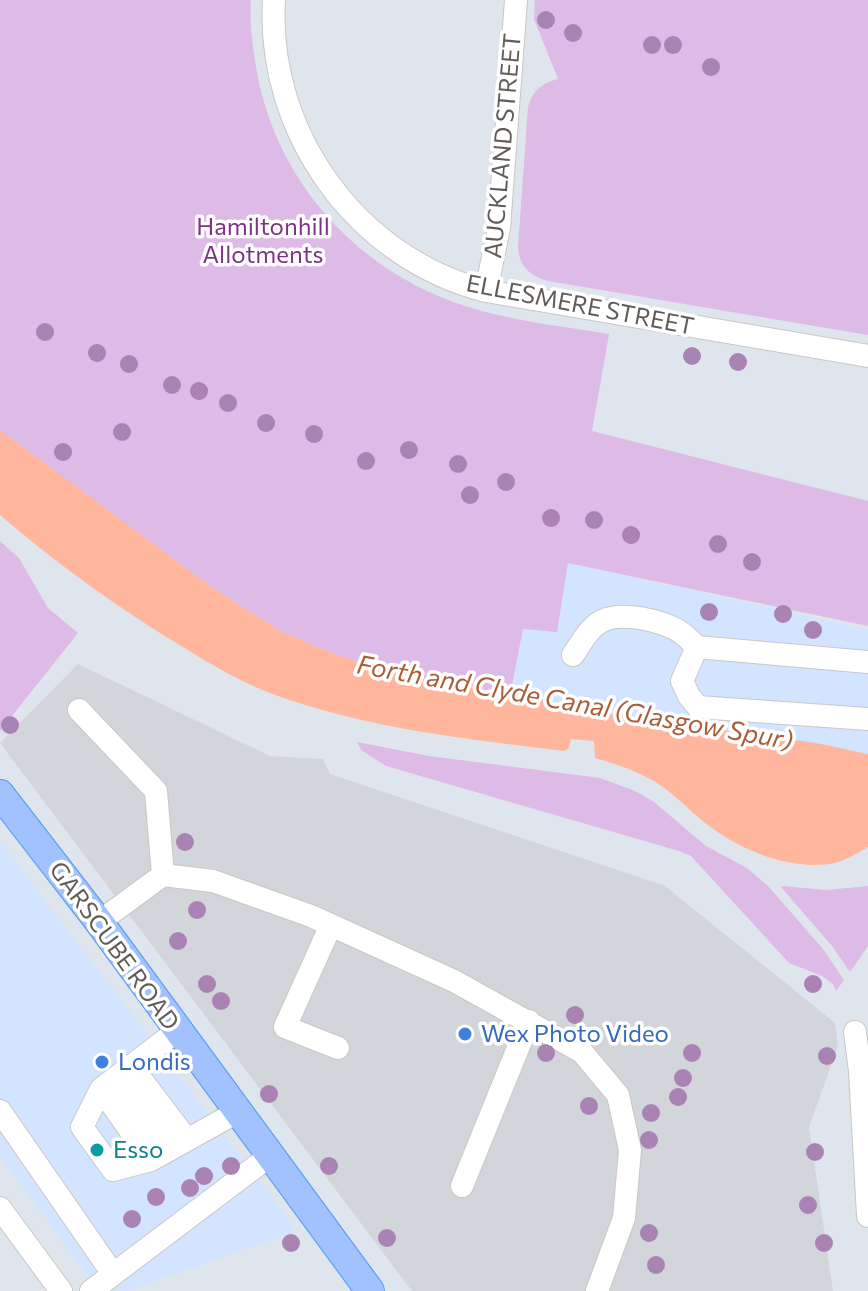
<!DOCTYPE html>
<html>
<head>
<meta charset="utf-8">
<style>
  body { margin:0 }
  canvas { display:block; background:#dfe5ec }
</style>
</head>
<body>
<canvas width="868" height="1291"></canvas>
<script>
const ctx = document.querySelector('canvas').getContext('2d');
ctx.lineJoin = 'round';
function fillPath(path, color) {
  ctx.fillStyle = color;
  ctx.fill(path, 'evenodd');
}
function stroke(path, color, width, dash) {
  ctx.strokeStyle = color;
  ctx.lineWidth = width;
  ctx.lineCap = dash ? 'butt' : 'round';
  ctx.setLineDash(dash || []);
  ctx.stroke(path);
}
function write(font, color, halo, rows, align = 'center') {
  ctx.font = font + ' Commissioner,sans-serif';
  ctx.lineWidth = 7;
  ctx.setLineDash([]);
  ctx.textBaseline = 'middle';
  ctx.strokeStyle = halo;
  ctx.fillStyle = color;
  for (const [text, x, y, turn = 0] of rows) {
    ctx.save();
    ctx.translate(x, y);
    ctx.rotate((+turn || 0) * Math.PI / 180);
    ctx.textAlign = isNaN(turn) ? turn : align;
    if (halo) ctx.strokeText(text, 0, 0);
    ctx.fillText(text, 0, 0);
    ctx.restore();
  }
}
fillPath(new Path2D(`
  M 568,563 L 868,630 L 868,754 L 816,743 L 610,714 L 593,718 L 531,695 L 524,699 L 510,695 L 523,629 L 558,631 Z
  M 0,842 L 293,1225 L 294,1232 L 126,1291 L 99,1291 L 0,1156 Z`), '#d2e4ff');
fillPath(new Path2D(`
  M 78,664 L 270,756 L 323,759 L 330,774 L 665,886 L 835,1023 L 838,1046 L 809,1127 L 833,1291 L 412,1291 L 0,743 Z`), '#d2d5da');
fillPath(new Path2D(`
  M 0,0 L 251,0 C 249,25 253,48 257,73 C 278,184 358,271 465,306 C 511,321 561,326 609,334 L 592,431 L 868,501 L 868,626 L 568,563 L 557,632 L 523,629 L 510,695 L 375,667 L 336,655 L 280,631 L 214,589 L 0,430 Z
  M 535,0 L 868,0 L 868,335 L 548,281 C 530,276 519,266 518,247 L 528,107 C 533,90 542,83 558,79 L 534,19 Z
  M 0,541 L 19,558 L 48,608 L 78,633 L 0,731 Z
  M 357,742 L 429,756 L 600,778 L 635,791 L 654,802 L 706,846 L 747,868 L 768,886 L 823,949 L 844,980 L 836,991 L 833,984 L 822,976 L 789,963 L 691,856 L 679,851 L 386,766 L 361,750 Z
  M 783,886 L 826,890 L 868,886 L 868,946 L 850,972 L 832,946 L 781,887 Z`), '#debae6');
fillPath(new Path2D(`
  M 0,430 L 214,589 L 280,631 L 336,655 L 375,667 L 524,699 L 531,695 L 593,718 L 609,714 L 816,743 L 868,754 L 868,847 C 858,853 846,860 835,863 C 791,872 737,849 704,822 C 688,809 674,794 657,783 C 637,771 617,764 595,758 L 594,741 L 571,739 L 569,748 L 564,751 C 467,739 371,729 278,696 C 244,684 212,665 181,646 C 117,607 57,564 0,515 Z`), '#ffb69d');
const minor = new Path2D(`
  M 274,0 C 266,132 357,259 486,291 L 868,356
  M 486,291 L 499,228 L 516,0
  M 697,647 L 682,681 L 689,696 L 698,707 L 868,719
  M 573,655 C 580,645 587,631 597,624 C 616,609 665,620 683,634 C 688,638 693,643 697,647 L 868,662
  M 79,710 L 156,791 L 163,875
  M 99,922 L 163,875 L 213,881 L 311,916 L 454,981 L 582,1052 L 618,1095 L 630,1150 L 624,1218 L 597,1291
  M 331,925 L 285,1027 L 338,1048
  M 177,1031 L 101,1089 L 82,1127 L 113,1170 L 151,1160 L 239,1111
  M 855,1032 L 860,1071 L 868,1216
  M 131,1066 L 187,1140
  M 117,1078 L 169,1150
  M 101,1089 L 151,1160
  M 0,1111 L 113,1274
  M 462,1186 L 529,1021
  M 0,1208 L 61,1291
  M 91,1291 L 271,1155`);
const major = new Path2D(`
  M 0,794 L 99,922 L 370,1291`);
stroke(minor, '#cbc7c3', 24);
stroke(major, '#4f9bf6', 30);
stroke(minor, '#fff', 22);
stroke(major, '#a2c1ff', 28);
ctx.fillStyle = '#a983b4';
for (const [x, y] of [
  [546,20],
  [573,33],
  [652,45],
  [673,45],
  [711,67],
  [45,332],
  [97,353],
  [692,356],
  [738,362],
  [129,364],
  [172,385],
  [199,391],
  [228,403],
  [266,423],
  [122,432],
  [314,434],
  [409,450],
  [63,452],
  [366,461],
  [458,464],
  [506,482],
  [470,495],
  [551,518],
  [594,520],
  [631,535],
  [718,544],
  [752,562],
  [709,612],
  [783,614],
  [813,630],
  [10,725],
  [185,842],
  [197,910],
  [178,941],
  [207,984],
  [813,984],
  [221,1001],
  [575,1015],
  [546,1053],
  [692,1053],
  [827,1056],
  [683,1078],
  [269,1094],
  [678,1097],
  [589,1106],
  [651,1113],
  [649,1140],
  [815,1152],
  [231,1166],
  [329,1166],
  [204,1176],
  [190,1188],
  [156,1197],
  [808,1205],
  [132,1219],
  [649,1233],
  [387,1238],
  [291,1243],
  [824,1243],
  [656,1265]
]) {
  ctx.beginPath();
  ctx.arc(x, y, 9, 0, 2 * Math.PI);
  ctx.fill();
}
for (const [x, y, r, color] of [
  [465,1034,8,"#3f7fe0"],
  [102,1062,8,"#3f7fe0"],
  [97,1150,8,"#0f9aa8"]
]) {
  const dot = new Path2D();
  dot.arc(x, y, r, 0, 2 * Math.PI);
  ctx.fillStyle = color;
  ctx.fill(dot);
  stroke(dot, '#fff', 3);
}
write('24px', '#615c58', '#fff', [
  ["AUCKLAND STREET",503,146,-85],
  ["ELLESMERE STREET",580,305,11],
  ["GARSCUBE ROAD",114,946,54]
]);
write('24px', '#7c3287', '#fff', [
  ["Hamiltonhill",263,227],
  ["Allotments",263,255]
]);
write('24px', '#366cbe', '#fff', [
  ["Wex Photo Video",481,1034],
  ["Londis",118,1062]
], 'left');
write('24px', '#0d838f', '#fff', [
  ["Esso",113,1150]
], 'left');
write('italic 26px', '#ab5d36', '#fff', [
  ["Forth and Clyde Canal (Glasgow Spur)",575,703,10]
]);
</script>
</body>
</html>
